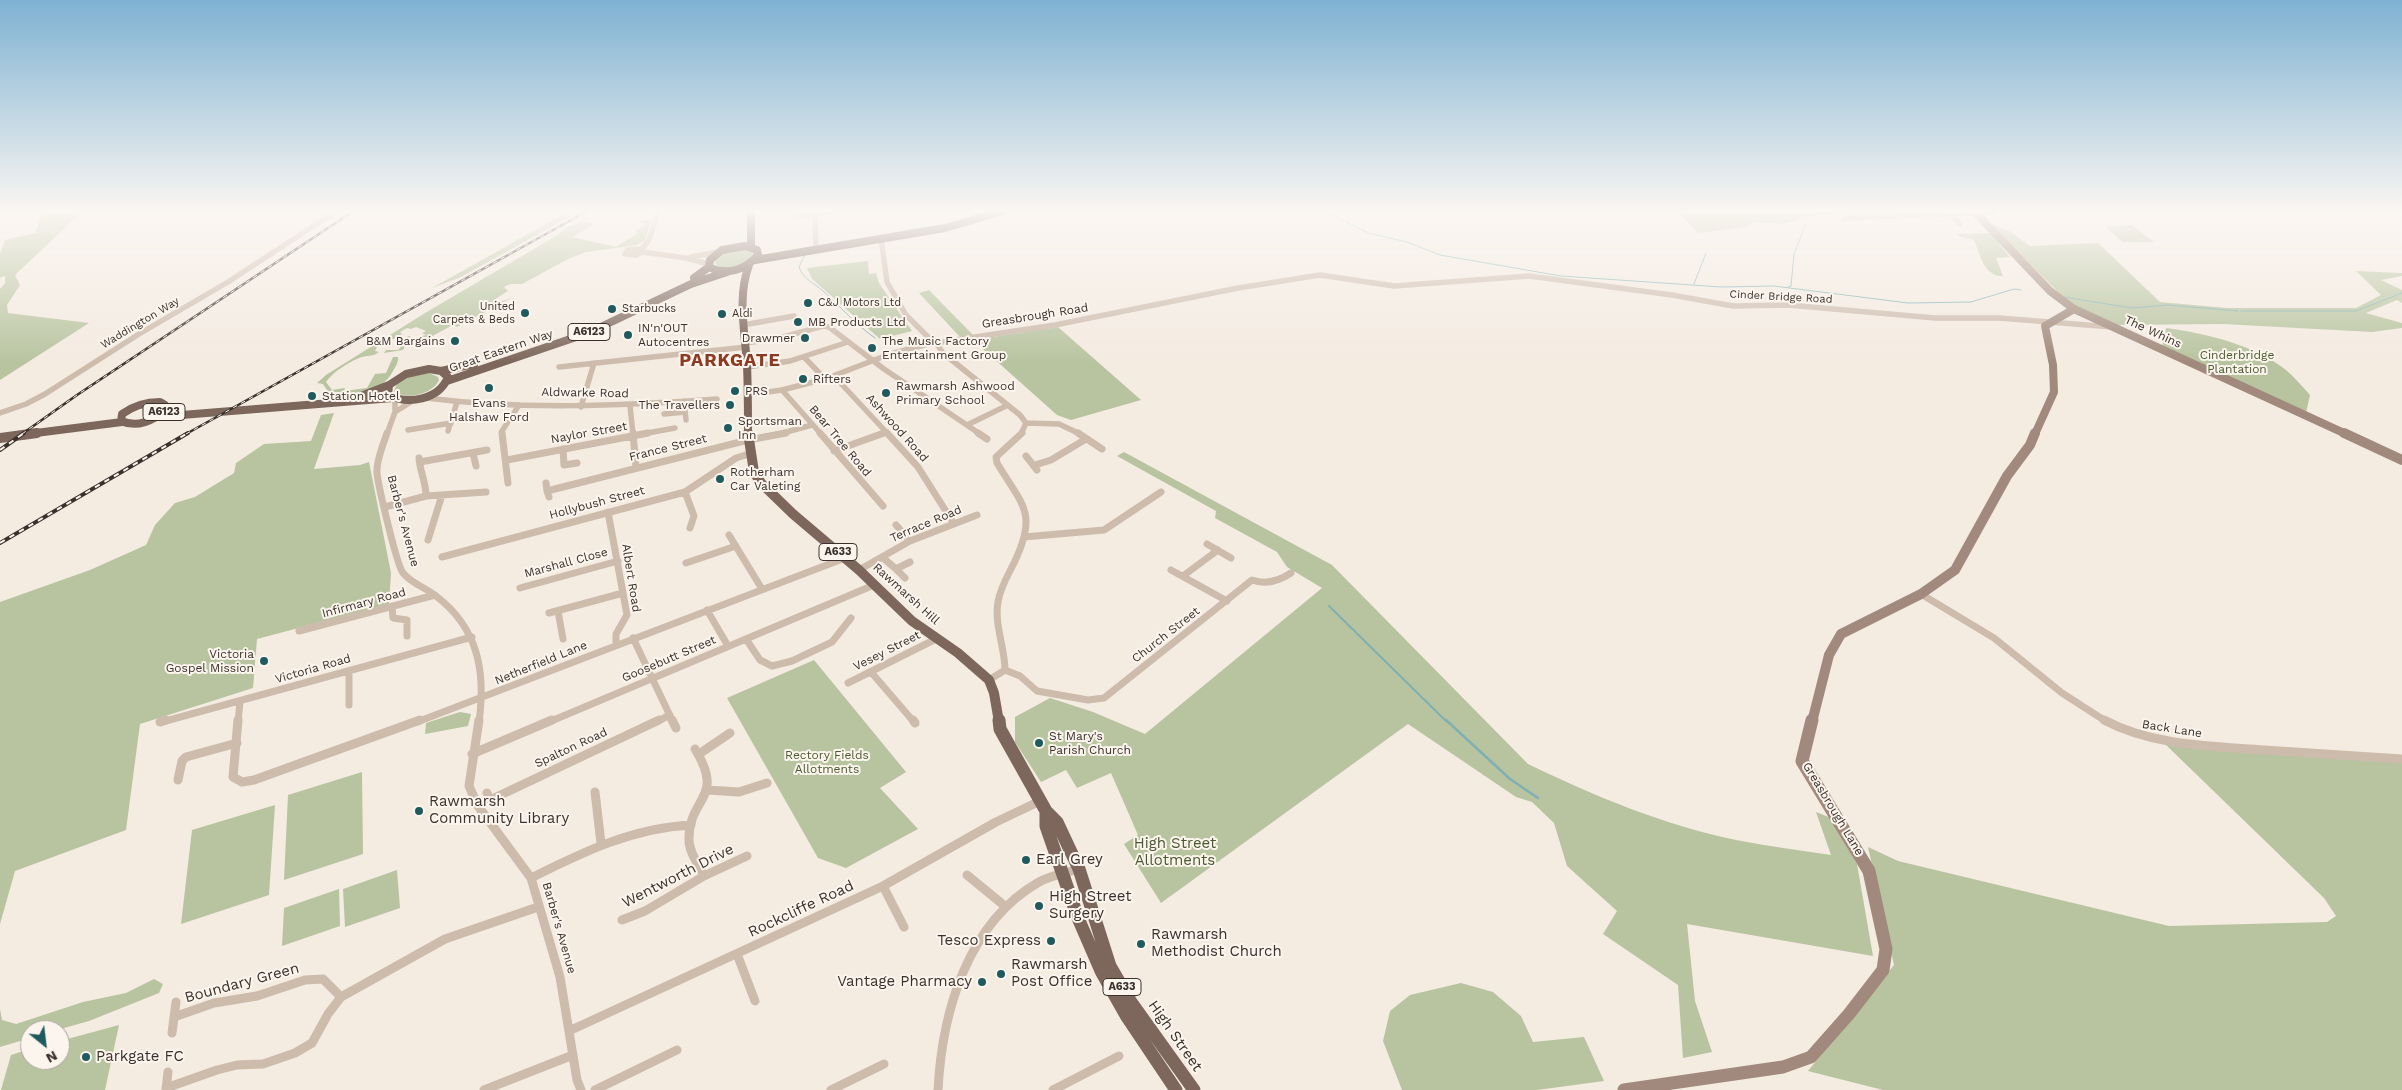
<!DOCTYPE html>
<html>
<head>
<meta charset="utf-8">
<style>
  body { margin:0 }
  #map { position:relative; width:2402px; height:1090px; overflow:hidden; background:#f4ebe1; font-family:"Work Sans",sans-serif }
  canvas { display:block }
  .north { position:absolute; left:20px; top:1020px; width:50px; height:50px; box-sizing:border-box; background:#fbf5ee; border:1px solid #aea6a0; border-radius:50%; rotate:151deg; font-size:14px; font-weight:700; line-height:20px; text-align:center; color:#3b302b }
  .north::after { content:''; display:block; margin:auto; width:18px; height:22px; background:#1f5a5e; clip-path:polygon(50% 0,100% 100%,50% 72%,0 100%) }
</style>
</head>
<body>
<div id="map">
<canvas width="2402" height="1090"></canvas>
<div class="north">N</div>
</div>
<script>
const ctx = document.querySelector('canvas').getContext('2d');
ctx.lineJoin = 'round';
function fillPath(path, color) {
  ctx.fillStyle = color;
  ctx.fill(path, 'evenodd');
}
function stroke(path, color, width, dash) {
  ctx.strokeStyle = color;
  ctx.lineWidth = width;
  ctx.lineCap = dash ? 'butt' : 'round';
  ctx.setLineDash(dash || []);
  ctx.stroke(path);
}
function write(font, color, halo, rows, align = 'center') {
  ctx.font = font + ' "Work Sans",sans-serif';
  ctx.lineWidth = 4;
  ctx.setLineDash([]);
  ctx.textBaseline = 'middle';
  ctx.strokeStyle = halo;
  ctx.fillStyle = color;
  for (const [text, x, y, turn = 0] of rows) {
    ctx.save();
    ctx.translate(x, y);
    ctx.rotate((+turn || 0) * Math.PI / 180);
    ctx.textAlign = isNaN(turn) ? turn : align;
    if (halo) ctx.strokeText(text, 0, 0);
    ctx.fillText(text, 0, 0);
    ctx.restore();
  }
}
fillPath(new Path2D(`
  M 48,210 L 84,210 L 15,275 L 20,285 L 7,305 L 8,313 L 89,323 L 0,380 L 0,289 L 5,283 L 5,276 L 0,278 L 0,254 L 5,240 L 35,233 L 42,214 Z
  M 571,210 L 582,210 L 461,277 L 432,288 Z
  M 1676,210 L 1850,210 L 1842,216 L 1818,215 L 1782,224 L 1755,222 L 1747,227 L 1698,233 Z
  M 645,220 L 651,221 L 645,240 L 637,245 L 586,252 L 570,258 L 522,284 L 510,284 L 504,287 L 508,291 L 494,300 L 500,302 L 513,297 L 457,327 L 453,325 L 423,341 L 408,340 L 403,350 L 384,353 L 386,350 L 398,350 L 406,341 L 403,339 L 409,336 L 414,338 L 426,335 L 422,333 L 426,331 L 416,327 L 411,329 L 407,328 L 400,332 L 402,334 L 383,345 L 378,345 L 375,351 L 379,352 C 373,357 366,355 359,358 C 347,363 333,372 326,382 L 332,390 L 345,388 L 344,391 L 367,388 L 375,374 L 386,373 L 393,357 L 398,357 C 399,361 396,366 393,371 C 381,395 346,397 324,399 L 327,390 L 323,384 L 317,383 L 326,375 L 425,313 L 556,236 C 568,226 578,219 594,224 L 573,237 L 616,247 L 638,233 L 634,232 L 646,224 L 637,222 Z
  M 1989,223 L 2011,232 L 2030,246 L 2098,243 L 2160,302 L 2227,308 L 2356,308 L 2381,295 L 2356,271 L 2402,273 L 2402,276 L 2381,280 L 2402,290 L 2402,303 L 2397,300 L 2366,313 L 2402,323 L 2402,328 L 2372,332 L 2223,324 L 2115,325 L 2074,308 Z
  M 2132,225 L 2154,242 L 2122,242 L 2106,227 Z
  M 1990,233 L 2010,257 L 1996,258 L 2003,276 C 1984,277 1980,254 1974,240 L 1961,237 L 1956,234 Z
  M 741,249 L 753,253 C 749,266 727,272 716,265 L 715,261 L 725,252 Z
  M 868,261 L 869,274 L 876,273 L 879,283 L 912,331 L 880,339 L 812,279 L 807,268 Z
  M 929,290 L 973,335 L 960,337 L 919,293 Z
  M 1058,327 L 1141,400 L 1071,420 L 1057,415 L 973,340 Z
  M 2166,328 C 2205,333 2255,345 2286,370 C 2294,377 2302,386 2310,395 L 2306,413 L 2162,347 Z
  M 429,373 L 438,377 L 439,380 C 433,394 406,401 394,391 L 397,384 L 407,377 Z
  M 334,413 L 314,469 L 360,465 L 369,462 L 391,573 L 389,604 L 257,639 L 253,688 L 140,724 L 126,830 L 15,871 L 0,924 L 0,602 L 90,570 L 146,545 L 155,525 L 175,503 L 195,497 L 234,473 L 236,463 L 264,444 L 311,441 L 321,415 Z
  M 1124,452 L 1332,565 L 1528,764 C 1594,796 1664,825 1736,840 C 1767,846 1799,850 1831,855 L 1816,812 L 1831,818 L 1857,864 L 1873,956 L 1687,924 L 1695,1001 L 1712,1052 L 1683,1058 L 1678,985 L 1603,934 L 1617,911 L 1567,866 L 1554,823 L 1532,802 L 1516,797 L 1408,724 L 1161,903 L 1124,844 L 1138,835 L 1111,773 L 1077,788 L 1066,770 L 1041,782 L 1015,742 L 1015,717 L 1050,698 L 1093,712 L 1145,734 L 1322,588 L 1287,567 L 1277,552 L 1215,518 L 1216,511 L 1117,456 Z
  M 814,660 L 906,772 L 880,788 L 918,829 L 846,868 L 818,858 L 727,698 Z
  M 460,712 L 471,714 L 468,726 L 425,734 L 426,723 Z
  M 2165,744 L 2402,762 L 2402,1090 L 1883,1090 L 1808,1071 L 1894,965 L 1868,847 L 1898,861 L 2169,926 L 2327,922 L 2336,916 L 2324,898 Z
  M 362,772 L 363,854 L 284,880 L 288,795 Z
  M 275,805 L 269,895 L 181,924 L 192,830 Z
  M 397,870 L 400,908 L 345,927 L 343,889 Z
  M 339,889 L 340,926 L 282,946 L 284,908 Z
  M 154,979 L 163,984 L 159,993 L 89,1021 L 57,1030 L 30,1030 L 30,1038 L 0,1047 L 0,1009 L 2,1020 L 16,1024 L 83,1002 L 126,993 Z
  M 1461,983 L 1493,992 L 1521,1016 L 1533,1042 L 1584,1037 L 1604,1081 L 1537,1090 L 1402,1090 L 1383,1041 L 1390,1011 L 1410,995 Z
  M 119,1025 L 105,1090 L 1,1090 L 11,1055 L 30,1049 L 30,1060 L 60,1060 L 60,1041 Z`), '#b8c4a0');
stroke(new Path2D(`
  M 1322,210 L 1368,233 L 1407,242 L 1440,255 L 1561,276 L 1721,287 L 1774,286 L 1908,303 L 1971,302 L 2014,289 L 2021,290
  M 805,254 L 799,267 C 803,279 814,283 823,291 C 841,307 855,324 875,338
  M 1694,284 L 1706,253
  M 1788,287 L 1791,286 L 1794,254 L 1806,224
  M 2064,297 L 2132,308 L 2168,305 L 2238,311
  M 2241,311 L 2356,311 L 2402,293`), '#7fb0b2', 1);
stroke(new Path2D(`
  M 1329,606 L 1447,722`), '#7fb0b2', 2);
stroke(new Path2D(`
  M 1446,720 L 1510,779 L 1538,798`), '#7fb0b2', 2.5);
stroke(new Path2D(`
  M 2137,210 L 2155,210
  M 815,214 L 816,249
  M 1951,215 L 1960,224
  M 796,216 L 832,212
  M 1845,218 L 1976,213
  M 881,238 L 887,282 L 906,315 L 932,341
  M 638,249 L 642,252 L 636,255 L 625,254 L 628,250 Z
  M 641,250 L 649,240 L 659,210
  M 642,252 L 686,258 L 709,264
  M 691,257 L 718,252
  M 743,325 L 794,316
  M 745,343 L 776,339 L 823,326 L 829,327 L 884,369 L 980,434
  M 936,343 L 943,353 L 1020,415 L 1026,423
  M 804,357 L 825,379
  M 559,367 L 746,347
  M 747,367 L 790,361 L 848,342
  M 834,376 L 888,434
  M 782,390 L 821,434
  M 747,395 L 782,390 L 825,379 L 890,354 L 928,344 L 1055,325 L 1238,288 L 1320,275 L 1394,286 L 1529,276 L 1672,295 L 1733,306 L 1788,305 L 1935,318 L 1999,318 L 2112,327
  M 426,398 C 523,410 620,406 717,399
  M 684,401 L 686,420
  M 630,406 L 633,434
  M 581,407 L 594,363
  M 395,412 L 414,400
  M 0,413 L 26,404 L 45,394 L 139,334 L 228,282 L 338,210
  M 664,414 L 685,412
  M 1026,423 L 1059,424 L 1080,434
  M 967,425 L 1008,405
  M 408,430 L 451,423
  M 448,431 L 457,402
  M 387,434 L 395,412 L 395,399
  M 502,434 L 502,431 L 519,405
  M 642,434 L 675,428
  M 779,434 L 812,425
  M 880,434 L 887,432
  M 1021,434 L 1026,423`), '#cdbbac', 5.5);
stroke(new Path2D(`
  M 387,433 C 383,445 376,461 377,473 C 378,485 397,566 403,573 C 412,584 425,587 436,596 C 478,628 486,671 479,722
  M 502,433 L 508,483
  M 633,433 L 636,468
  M 820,433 L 883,506
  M 887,433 L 918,467 L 954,524
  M 978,433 L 987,439
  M 1078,433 L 1102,449
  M 563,449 L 564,465 L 577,463
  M 834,451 L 884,433
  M 473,453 L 476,466
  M 1026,456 L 1037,470
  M 419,458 C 420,472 426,482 426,496
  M 507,460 L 648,433
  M 420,462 L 487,450
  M 1035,465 L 1051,460 L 1086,439
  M 546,483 L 547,491
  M 685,492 L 694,516 L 690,528
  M 549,497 L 547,491 L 748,440 L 786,433
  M 385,507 L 426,496 L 486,492
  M 608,512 L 627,615 L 616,634 L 616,645
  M 896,525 L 910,541
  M 729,535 L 762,589
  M 1024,537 L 1104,530 L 1161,492
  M 428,540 L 442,495
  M 1207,544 L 1231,558
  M 442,557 L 685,492 L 736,458 L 749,454
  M 882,557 L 896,569 L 910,562
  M 686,563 L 736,546
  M 896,569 L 905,578
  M 859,570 L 910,541 L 977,515
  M 1171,570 L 1227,601
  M 1183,576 L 1218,550
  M 520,588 L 618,561
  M 1921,594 L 1994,638 L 2062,693 L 2107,722
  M 392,607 L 393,618 L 407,620 L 407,636
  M 707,610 L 728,646
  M 558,611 L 563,639
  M 549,613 L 623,593
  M 299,631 L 435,595
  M 633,638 L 673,722
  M 746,639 L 760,660 L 772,666 L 792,661 L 832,642 L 851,618
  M 1005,670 L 1020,676 L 1037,691 L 1088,700 L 1104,698 L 1252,580 C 1266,585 1279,581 1291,573
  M 349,671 L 349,705
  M 871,672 L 914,722
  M 989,680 L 1005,670 C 1005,648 994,624 998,602 C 1000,588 1008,575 1014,563 C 1038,513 1023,506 997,463 L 996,457 L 1022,433
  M 848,683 L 936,639
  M 162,722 L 472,637
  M 238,722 L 240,702
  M 417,722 L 845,558
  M 549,722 L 874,585
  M 656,722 L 670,715`), '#cdbbac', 7);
stroke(new Path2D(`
  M 238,720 L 233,777 L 242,782 L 254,780 L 420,720
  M 479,720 L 469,786 L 478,806 L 531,878 L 560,977 L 577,1080 L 581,1090
  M 672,720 L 676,728
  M 913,720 L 915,723
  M 2104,720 C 2153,746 2210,746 2264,750 C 2310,753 2356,756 2402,759
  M 160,722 L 166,720
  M 695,749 C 726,799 688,797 689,840 C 689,853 699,865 704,876
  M 472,754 L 552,720
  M 699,754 L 730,733
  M 178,780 L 182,761 L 186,757 L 237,743
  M 707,790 L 739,792 L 767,783
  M 595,792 L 601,843
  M 487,793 L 490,800 L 659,720
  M 967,875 L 1006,907
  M 531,878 C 583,852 632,828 691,825
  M 883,886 L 904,927
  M 622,920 L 645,911 L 704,876 L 747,856
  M 737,954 L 755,1001
  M 174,1017 L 214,1003 L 257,996 L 305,980 L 323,979 L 341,997 L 445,939 L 538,907
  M 569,1031 L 883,886 L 996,822 L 1040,801
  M 172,1033 L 176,1002
  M 166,1088 L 217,1070 L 237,1065 L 263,1064 L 295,1053 L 312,1043 L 328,1014 L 341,997
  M 166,1090 L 168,1072
  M 484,1090 L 573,1055
  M 595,1090 L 677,1050
  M 831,1090 L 884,1064
  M 938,1090 C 942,1013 967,923 1039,882 C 1051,875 1066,873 1079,869
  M 1053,1090 L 1119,1056`), '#cdbbac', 9);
stroke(new Path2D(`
  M 1973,210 L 2050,291 L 2074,309 L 2346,434
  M 1974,212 L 1993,210
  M 2035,434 L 2054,392 L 2053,365 L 2045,326 L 2074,309`), '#a18a7d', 8);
stroke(new Path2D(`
  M 2344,433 L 2402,460
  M 1812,722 L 1829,655 L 1841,634 L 1921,594 L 1955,570 L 2007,476 L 2030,445 L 2035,433`), '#a18a7d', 10);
stroke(new Path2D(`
  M 1624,1090 L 1783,1067 L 1811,1057 L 1849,1014 L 1883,970 L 1886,949 L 1869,871 L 1802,761 L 1812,720`), '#a18a7d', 13);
stroke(new Path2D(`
  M 751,210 L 751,247
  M 745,246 L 757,250 L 758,255 C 746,270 727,276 709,267 L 710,260 L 722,250 Z
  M 755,260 L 945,228 L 1006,210
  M 694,278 L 709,267
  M 429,369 L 441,371 L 448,377 C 439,400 408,405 388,395 L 389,385 L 406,374 Z
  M 441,371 L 474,364
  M 447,381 L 588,333 L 691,284 L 727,272
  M 361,396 L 389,385
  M 160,402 L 165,405 L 165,409 C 154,421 137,428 121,421 L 122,414 C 133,406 146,402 160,402 Z
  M 157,417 L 393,398
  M 28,434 L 122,422
  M 748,434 C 748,411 748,388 747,365 C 745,332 737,297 749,265`), '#7d675c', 8);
stroke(new Path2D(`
  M 748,433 L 754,472 L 761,483 L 793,514 L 859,570 L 912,621 L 958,653 L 989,680 L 994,693 L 999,722
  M 0,438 L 37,433`), '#7d675c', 10);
stroke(new Path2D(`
  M 999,720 L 1000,729 L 1046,811 L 1057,822 L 1079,869 L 1110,966 L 1131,1002 L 1194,1090
  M 1046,811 L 1046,826 L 1078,918 L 1101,971 L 1127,1017 L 1176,1090`), '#7d675c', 13);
const railFar1 = new Path2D(`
  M 22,434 L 77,395 L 355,210
  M 186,434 L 589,210`);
const rail = new Path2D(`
  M 0,450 L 24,433
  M 0,543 L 188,433`);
stroke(railFar1, '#3b302b', 2.5);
stroke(rail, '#3b302b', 4);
stroke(railFar1, '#fbf5ee', 1, [4.5]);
stroke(rail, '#fbf5ee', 2, [5.5]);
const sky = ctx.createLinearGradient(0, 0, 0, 363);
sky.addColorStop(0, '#7eb2d2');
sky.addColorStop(0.58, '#faf6f2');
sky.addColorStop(1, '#faf6f200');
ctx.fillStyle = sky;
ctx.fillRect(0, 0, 2402, 363);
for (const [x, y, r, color] of [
  [808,303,5,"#1f5a5e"],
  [612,309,5,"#1f5a5e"],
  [525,313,5,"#1f5a5e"],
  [722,314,5,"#1f5a5e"],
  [798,322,5,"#1f5a5e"],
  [628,335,5,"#1f5a5e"],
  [805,338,5,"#1f5a5e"],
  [455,341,5,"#1f5a5e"],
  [872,348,5,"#1f5a5e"],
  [803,379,5,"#1f5a5e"],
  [489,388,5,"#1f5a5e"],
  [735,391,5,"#1f5a5e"],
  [886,393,5,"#1f5a5e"],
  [312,396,5,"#1f5a5e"],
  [730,405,5,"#1f5a5e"],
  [728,428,5,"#1f5a5e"],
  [720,479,5,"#1f5a5e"],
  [264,661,5,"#1f5a5e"],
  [1039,743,5,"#1f5a5e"],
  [419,811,5,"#1f5a5e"],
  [1026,860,5,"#1f5a5e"],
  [1039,906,5,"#1f5a5e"],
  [1051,941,5,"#1f5a5e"],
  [1141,944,5,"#1f5a5e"],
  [1001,974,5,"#1f5a5e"],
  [982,982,5,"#1f5a5e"],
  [86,1057,5,"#1f5a5e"]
]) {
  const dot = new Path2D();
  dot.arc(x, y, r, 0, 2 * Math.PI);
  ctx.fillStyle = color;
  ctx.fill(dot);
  stroke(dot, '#fbf5ee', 2);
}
write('11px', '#3b302b', '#fbf5ee', [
  ["Cinder Bridge Road",1781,297,3],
  ["Waddington Way",140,323,-31]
]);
write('11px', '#3b302b', '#fbf5ee', [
  ["C&J Motors Ltd",818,303],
  ["United",515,307,"right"],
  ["Carpets & Beds",515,320,"right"],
  ["Starbucks",622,309],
  ["Aldi",732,314]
], 'left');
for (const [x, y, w] of [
  [589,332,42],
  [164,412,42],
  [838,552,38],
  [1122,987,38]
]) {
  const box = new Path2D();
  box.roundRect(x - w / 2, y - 8.5, w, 17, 4);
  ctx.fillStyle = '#fbf5ee';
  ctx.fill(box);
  stroke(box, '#3b302b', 1);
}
write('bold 11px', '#3b302b', null, [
  ["A6123",589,332],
  ["A6123",164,412],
  ["A633",838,552],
  ["A633",1122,987]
]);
write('12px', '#3b302b', '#fbf5ee', [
  ["Greasbrough Road",1035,316,-9],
  ["The Whins",2153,332,25],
  ["Great Eastern Way",501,351,-19],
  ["Aldwarke Road",585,393,1],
  ["Ashwood Road",897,428,48],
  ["Naylor Street",589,433,-10],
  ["Bear Tree Road",840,441,50],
  ["France Street",668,448,-14],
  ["Hollybush Street",597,503,-15],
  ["Barber's Avenue",403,521,75],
  ["Terrace Road",926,524,-23],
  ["Marshall Close",566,563,-15],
  ["Albert Road",631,578,81],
  ["Rawmarsh Hill",906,594,42],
  ["Infirmary Road",364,603,-15],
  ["Church Street",1166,635,-38],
  ["Vesey Street",887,651,-27],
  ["Goosebutt Street",669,659,-23],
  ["Netherfield Lane",541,663,-22],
  ["Victoria Road",313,669,-16],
  ["Back Lane",2172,729,9],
  ["Spalton Road",571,748,-25],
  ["Greasbrough Lane",1833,809,59],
  ["Barber's Avenue",559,928,74]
]);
write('12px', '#3b302b', '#fbf5ee', [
  ["MB Products Ltd",808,322],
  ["IN'n'OUT",638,328],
  ["Autocentres",638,342],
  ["Drawmer",795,338,"right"],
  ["B&M Bargains",445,341,"right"],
  ["The Music Factory",882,341],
  ["Entertainment Group",882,355],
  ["Rifters",813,379],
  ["Rawmarsh Ashwood",896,386],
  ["Primary School",896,400],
  ["PRS",745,391],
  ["Station Hotel",322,396],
  ["Evans",489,403,"center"],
  ["Halshaw Ford",489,417,"center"],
  ["The Travellers",720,405,"right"],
  ["Sportsman",738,421],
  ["Inn",738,435],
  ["Rotherham",730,472],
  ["Car Valeting",730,486],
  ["Victoria",254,654,"right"],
  ["Gospel Mission",254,668,"right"],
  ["St Mary's",1049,736],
  ["Parish Church",1049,750]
], 'left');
write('12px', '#4a5a2e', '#fbf5ee', [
  ["Cinderbridge",2237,355],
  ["Plantation",2237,369],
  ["Rectory Fields",827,755],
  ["Allotments",827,769]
]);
write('15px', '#3b302b', '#fbf5ee', [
  ["Rawmarsh",429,802],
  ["Community Library",429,819],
  ["Earl Grey",1036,860],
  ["High Street",1049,897],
  ["Surgery",1049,914],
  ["Rawmarsh",1151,935],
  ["Methodist Church",1151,952],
  ["Tesco Express",1041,941,"right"],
  ["Rawmarsh",1011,965],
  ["Post Office",1011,982],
  ["Vantage Pharmacy",972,982,"right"],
  ["Parkgate FC",96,1057]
], 'left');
write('15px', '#4a5a2e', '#fbf5ee', [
  ["High Street",1175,844],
  ["Allotments",1175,861]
]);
write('15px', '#3b302b', '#fbf5ee', [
  ["Wentworth Drive",678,876,-27],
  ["Rockcliffe Road",801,909,-25],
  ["Boundary Green",242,983,-15],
  ["High Street",1175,1036,55]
]);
ctx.letterSpacing = '1px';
write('bold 18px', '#8c3b22', '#fbf5ee', [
  ["PARKGATE",730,361]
]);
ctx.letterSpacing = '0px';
</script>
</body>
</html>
